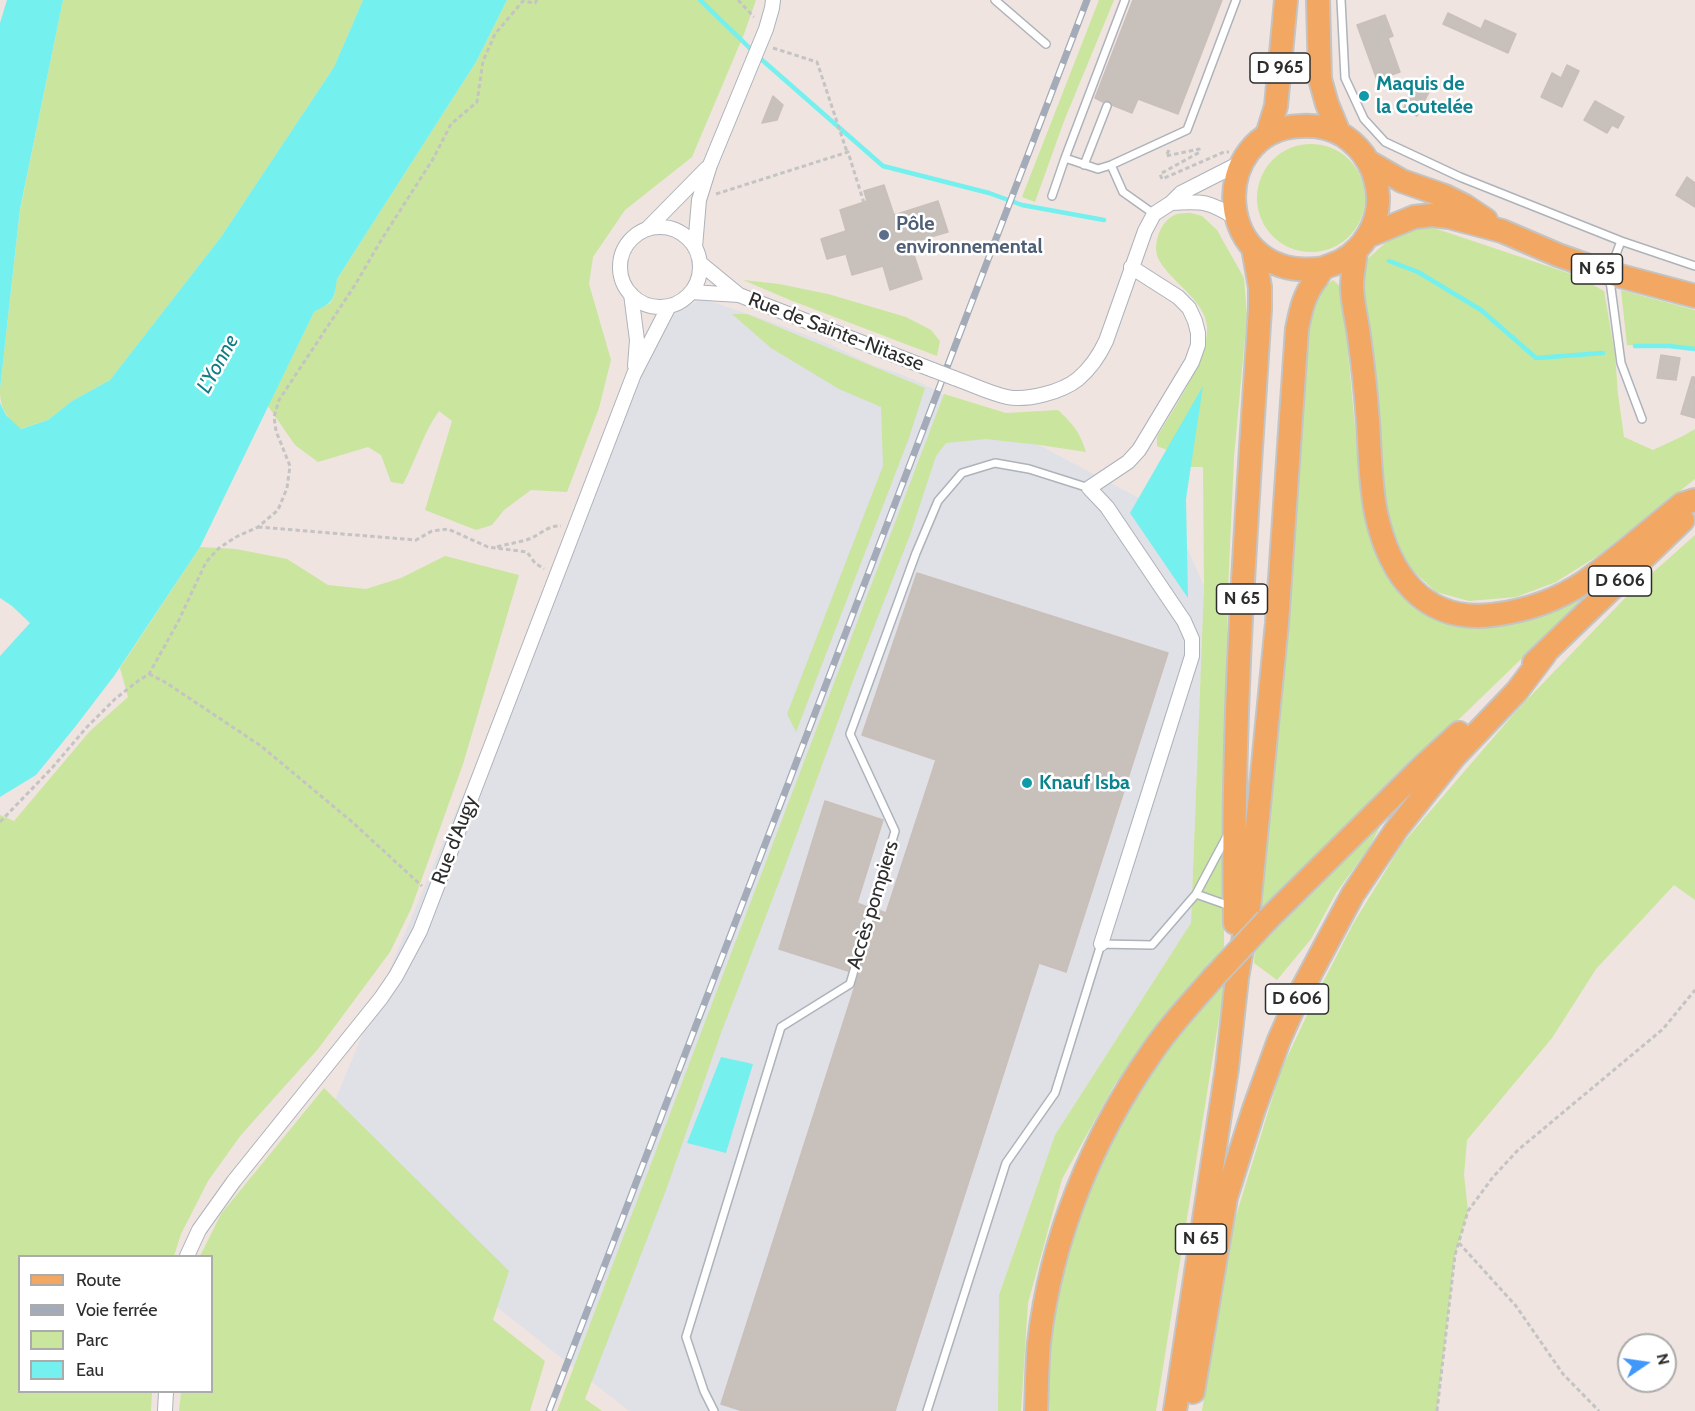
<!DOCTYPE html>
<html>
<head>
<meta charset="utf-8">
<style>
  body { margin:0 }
  #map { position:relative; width:1695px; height:1411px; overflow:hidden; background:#efe4e0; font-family:Cabin,sans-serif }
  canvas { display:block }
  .legend { position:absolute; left:18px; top:1255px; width:195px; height:138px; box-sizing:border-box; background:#fff; border:2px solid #ababab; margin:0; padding:8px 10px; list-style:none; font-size:18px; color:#2d2d2d }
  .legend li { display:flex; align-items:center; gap:12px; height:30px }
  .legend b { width:30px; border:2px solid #ababab }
  .north { position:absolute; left:1617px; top:1333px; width:60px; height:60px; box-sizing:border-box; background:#fff; border:2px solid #ababab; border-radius:50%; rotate:77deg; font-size:16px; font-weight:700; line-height:24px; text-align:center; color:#2d2d2d }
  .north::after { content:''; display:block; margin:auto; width:21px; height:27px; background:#4098fb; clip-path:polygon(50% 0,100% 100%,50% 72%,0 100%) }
</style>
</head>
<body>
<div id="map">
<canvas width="1695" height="1411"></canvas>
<ul class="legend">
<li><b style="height:8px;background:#f2a762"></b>Route</li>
<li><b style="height:8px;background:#a2abb7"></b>Voie ferrée</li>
<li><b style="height:16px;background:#cae59d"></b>Parc</li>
<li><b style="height:16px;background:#74f0ee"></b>Eau</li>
</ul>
<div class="north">N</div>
</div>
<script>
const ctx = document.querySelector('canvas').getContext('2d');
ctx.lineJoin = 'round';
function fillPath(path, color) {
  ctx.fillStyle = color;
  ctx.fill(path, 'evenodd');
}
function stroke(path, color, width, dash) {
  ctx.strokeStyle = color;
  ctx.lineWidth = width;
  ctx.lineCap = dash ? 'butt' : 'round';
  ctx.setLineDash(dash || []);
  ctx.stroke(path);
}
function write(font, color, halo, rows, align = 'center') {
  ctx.font = font + ' Cabin,sans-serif';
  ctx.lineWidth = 5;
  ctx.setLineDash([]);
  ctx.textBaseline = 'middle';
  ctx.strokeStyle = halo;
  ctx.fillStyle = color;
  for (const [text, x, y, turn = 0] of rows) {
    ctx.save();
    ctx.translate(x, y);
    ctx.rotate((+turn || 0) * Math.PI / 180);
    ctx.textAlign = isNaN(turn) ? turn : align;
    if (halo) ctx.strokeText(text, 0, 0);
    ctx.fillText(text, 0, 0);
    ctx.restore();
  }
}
fillPath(new Path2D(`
  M 703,299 L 772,322 L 829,344 L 874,366 L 898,373 L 923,384 L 1173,516 L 1204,586 L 1191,923 L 1055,1135 L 999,1295 L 998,1411 L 629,1411 L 310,1160 L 617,427 L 652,322 Z`), '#e0e0e7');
fillPath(new Path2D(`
  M 63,0 L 363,0 L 334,67 L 221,237 L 110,380 L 72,401 L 48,420 L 20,429 C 6,415 0,410 0,389 L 20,210 Z
  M 507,0 L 756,0 L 744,34 L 692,157 L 625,210 L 593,257 L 589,284 L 611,360 L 599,408 L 567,492 L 531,490 L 504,510 L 492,525 L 476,530 L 425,510 L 452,421 L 439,411 C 423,433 416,460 403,484 L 391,482 L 381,455 L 368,447 L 318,462 L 295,445 L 268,406 L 314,312 L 330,303 L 334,296 L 337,279 L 476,62 Z
  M 1099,0 L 1114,0 L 1064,121 L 1035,202 L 1022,197 Z
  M1257 198a54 54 0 1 1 108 0a54 54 0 1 1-108 0Z
  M 1191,213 L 1202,216 L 1217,230 L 1244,278 L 1247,315 L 1234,457 L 1228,589 L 1224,781 L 1224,947 L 1115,1084 L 1062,1179 L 1028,1303 L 1021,1411 L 998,1411 L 999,1295 L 1055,1135 L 1191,923 L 1204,586 L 1203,467 L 1177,467 L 1180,455 L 1157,446 L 1157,437 C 1173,410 1204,364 1207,334 C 1211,303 1172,284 1159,260 C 1151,245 1161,219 1177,214 C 1181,213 1187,213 1191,213 Z
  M 1428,226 L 1577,276 L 1604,291 L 1615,355 L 1618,394 L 1624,437 L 1653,450 L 1683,436 L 1695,429 L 1695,479 L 1599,555 L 1556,582 L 1516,597 L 1469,601 L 1436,592 L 1412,570 L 1398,551 L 1382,509 L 1361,283 L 1363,263 L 1393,236 Z
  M 743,280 L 779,284 L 828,294 L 906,317 L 931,330 L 940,341 L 937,356 L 790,300 Z
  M 1333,280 L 1342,288 L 1360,481 L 1373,545 L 1409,602 L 1458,622 L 1616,567 L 1256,916 L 1308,319 L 1314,295 Z
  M 1621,290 L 1695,310 L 1695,350 L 1679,347 L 1627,345 Z
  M 732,314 L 747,314 L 925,388 L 909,438 L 796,732 L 787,714 L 883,466 L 881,407 L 839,389 L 771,348 Z
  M 944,394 L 1006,413 L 1058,410 C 1073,424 1080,432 1086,452 L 1040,445 L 986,439 L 946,443 L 936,456 L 910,535 L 855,675 L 784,869 L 721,1033 L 666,1190 L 585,1399 L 602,1411 L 557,1411 Z
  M 1695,535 L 1695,900 L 1674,885 L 1596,969 L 1552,1038 L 1467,1140 L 1464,1175 L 1468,1211 L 1455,1255 L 1437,1411 L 1202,1411 L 1231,1232 L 1281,1070 L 1318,992 L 1353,924 L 1402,844 L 1518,709 L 1630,593 Z
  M 200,547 L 236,549 L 287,559 L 328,585 L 366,589 L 401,578 L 445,556 L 519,575 L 463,764 L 411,909 L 390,952 L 318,1049 L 241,1135 L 208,1181 L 181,1234 L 174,1256 L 20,1256 L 20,1392 L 152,1392 L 151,1411 L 0,1411 L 0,815 L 14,821 L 90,731 L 128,697 L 120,668 Z
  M 1384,819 L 1368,849 L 1336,893 L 1311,939 L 1277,980 L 1254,963 L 1255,948 Z
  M 1225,981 L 1156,1411 L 1043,1411 L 1054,1293 L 1077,1213 L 1106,1143 L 1149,1074 L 1192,1015 Z
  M 324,1088 L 509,1271 L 493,1320 L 545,1361 L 530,1411 L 179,1411 L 181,1392 L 212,1392 L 212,1256 L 200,1256 L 221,1214 Z`), '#cae59d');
fillPath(new Path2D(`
  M 7,0 L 63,0 L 20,209 L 0,389 L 0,23 Z
  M 363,0 L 507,0 L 476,62 L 337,279 C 334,301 333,302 314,312 L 200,547 L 114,676 L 75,727 L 36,775 L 0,797 L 0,656 L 30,623 L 12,606 L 0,598 L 0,403 L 6,415 L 21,429 L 48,420 L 72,401 L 110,380 L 221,237 L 334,67 Z
  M 1203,386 L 1186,499 L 1188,598 L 1130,513 Z
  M 721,1057 L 753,1064 L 726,1153 L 687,1143 Z`), '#74f0ee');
stroke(new Path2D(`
  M 700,0 L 761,59 L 883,166 L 989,193 L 1022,205 L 1104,220
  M 1389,261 L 1418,272 L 1481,310 L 1536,358 L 1603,353
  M 1635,346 L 1669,346 L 1695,349`), '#74f0ee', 4.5);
const building = new Path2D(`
  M 1133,0 L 1222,0 L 1178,114 L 1138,99 L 1132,113 L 1112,105 L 1108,101 L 1103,102 L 1095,98 Z
  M 1448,13 L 1481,29 L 1485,20 L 1516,34 L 1508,53 L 1443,24 Z
  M 1385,15 L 1393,36 L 1388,38 L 1400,72 L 1377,80 L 1357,25 Z
  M 1567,65 L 1579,71 L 1562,107 L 1541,97 L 1552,73 L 1561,78 Z
  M 1415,85 L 1429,92 L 1417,116 L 1403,109 Z
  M 773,96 L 783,105 L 777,120 L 762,123 Z
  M 1595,101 L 1624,117 L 1618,128 L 1612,125 L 1607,133 L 1584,120 Z
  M 1687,177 L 1695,183 L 1695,207 L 1676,195 Z
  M 884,185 L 894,215 L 938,201 L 948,232 L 910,243 L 922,279 L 890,290 L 883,266 L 852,275 L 846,254 L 827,259 L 821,239 L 846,231 L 840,210 L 867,201 L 864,191 Z
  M 1661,355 L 1680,358 L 1676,380 L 1657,378 Z
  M 1692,377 L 1695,377 L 1695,418 L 1681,414 Z
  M 917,573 L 1168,653 L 1066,972 L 1039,963 L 895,1411 L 743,1411 L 721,1404 L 855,986 L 878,910 L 886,913 L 936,760 L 862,735 Z
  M 825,801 L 883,820 L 857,903 L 867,907 L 848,971 L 779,949 Z`);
fillPath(building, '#c7c0bb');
stroke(building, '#cabfb9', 1.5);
const lane = new Path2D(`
  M 995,0 L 1046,44
  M 1341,0 L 1345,78 L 1364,119 L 1385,142 L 1460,177 L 1621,241 L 1695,266
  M 1065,158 L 1098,169 L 1111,165 L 1187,130 L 1236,0
  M 1084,165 L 1107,106
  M 1111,165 L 1123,192 L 1154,214
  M 1052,196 L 1065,158 L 1125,0
  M 1621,241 L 1609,273 L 1621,363 L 1642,419
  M 1196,894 L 1230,906
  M 714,1411 L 704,1391 L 686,1337 L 781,1027 L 850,984 L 895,831 L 850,734 L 916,553 L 938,501 L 962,473 L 995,463 L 1029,469 L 1089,488
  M 927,1411 L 1006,1163 L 1055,1093 L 1101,944 L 1152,945 L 1196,894 L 1227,836`);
const street = new Path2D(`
  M 1171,203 C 1203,201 1208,201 1236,218
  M620 267a40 40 0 1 1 80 0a40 40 0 1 1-80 0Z
  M 647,229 L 707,168
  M 695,247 L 699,200 L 710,165 L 766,29 L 772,8 L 773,0
  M 700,263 L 739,295 L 933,370
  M 691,292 L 739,295
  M 631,294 L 637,340 L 635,366
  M 954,378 C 971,384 989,393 1007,397 C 1027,401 1062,392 1078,379 C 1091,368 1099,356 1106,341 L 1145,231 L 1154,214 L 1171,203 L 1181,193 L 1242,162
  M 1101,944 L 1192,656 L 1192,639 L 1184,621 L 1107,507 L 1089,488 L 1128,462 L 1139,450 L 1192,362 L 1198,345 L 1198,333 L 1195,321 L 1189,308 L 1178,297 L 1131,267
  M 187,1256 L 199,1230 L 234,1181 L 381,998 L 396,976 L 420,931 L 634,374 L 669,306
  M 165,1411 L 166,1392`);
const primary = new Path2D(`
  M 1318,0 L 1320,79 L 1327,104 L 1339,133
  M 1267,135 L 1276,106 L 1286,0
  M 1369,162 L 1402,181 L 1445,196 L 1465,206 L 1486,220
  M 1368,236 L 1414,217 L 1432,215 L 1449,217 L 1502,231 L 1558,255 L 1609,273 L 1695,296
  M 1356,250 C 1355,262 1352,274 1352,286 C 1352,302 1357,320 1359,336 C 1363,365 1366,393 1368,422 C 1370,452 1370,483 1376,513 C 1389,574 1423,623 1492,615 C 1526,611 1558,600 1586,581 C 1619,557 1650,530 1682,504 L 1695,500
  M 1534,663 L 1683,520
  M 1267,920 L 1423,766 L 1459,733
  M 1235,923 C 1231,718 1247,513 1260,309 L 1260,287 L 1253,248
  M 1193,1392 L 1226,1197 L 1254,1109 L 1279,1040 L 1299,995 L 1353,894 L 1396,830 L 1455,756 L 1517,691 L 1545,654
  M 1036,1411 C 1037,1388 1037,1365 1039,1343 C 1051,1238 1092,1138 1152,1052 C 1170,1025 1192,1002 1213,978
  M 1175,1411 L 1227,1068 L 1237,978 L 1249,907 L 1277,623 L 1297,329 C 1301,309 1304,295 1316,279 C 1318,276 1321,270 1324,268 C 1329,265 1336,264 1341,261 C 1364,249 1379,223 1378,197 C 1377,172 1365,150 1344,136 C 1331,128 1316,125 1301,126 C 1206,129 1211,286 1324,268`);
stroke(lane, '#adb3ba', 10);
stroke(street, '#adb3ba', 16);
stroke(primary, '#c4c4c4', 26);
stroke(new Path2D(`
  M 738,0 L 754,17
  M 773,48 L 817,62 L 847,152
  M 1169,150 L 1166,156 L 1199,149 L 1200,152 L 1160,174 L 1162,179 L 1224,152 L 1229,152
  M 716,194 L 848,152 L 864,203
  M 258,527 L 416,540 L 432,531 L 448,529 L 488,547 L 527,552 L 535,563 L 544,569
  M 497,547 C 507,544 516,543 526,540 C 538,537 547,525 561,526
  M 149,674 L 165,682 L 261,746 L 351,821 L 422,886
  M 0,822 L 52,768 L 86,728 L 115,699 L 138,681 L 149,674 L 178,622 L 206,562 L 219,548 L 236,537 L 258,527 L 278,510 L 287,488 L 290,466 L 276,431 L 274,417 L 279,400 L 355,285 L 380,242 L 433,159 L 451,124 L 477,102 L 483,61 L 495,34 L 523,1 L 535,3 L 537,0
  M 1459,1243 L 1516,1306 L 1563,1374 L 1599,1411
  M 1437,1411 L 1455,1255 L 1468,1211 L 1493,1177 L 1518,1150 L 1663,1029 L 1695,990`), '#c4c4c4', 3, [4.5, 3]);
stroke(lane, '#fff', 7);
stroke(street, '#fff', 14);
stroke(primary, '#f2a762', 22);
const rail = new Path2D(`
  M 549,1411 L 1087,0`);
stroke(rail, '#a2abb7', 7);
stroke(rail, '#fff', 4.5, [14]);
const streetBridge = new Path2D(`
  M 933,370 L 954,378`);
const primaryBridge = new Path2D(`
  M 1213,978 L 1267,920`);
stroke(streetBridge, '#adb3ba', 16, []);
stroke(primaryBridge, '#c4c4c4', 26, []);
stroke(streetBridge, '#fff', 14);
stroke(primaryBridge, '#f2a762', 22);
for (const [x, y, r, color] of [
  [1364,96,6,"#0f9aa8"],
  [884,235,6,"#5c6f8a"],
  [1027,783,6,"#0f9aa8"]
]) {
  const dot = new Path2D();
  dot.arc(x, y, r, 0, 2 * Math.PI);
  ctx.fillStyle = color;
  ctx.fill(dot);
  stroke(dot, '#fff', 2);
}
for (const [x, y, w] of [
  [1280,68,60],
  [1597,269,51],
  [1620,581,63],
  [1242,599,51],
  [1297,999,63],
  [1201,1239,51]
]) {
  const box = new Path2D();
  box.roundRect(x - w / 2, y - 15, w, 30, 4.5);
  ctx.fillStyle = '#fff';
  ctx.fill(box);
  stroke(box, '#2d2d2d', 1.5);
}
write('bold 18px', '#2d2d2d', null, [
  ["D 965",1280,68],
  ["N 65",1597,269],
  ["D 606",1620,581],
  ["N 65",1242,599],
  ["D 606",1297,999],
  ["N 65",1201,1239]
]);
write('bold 20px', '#0d838f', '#fff', [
  ["Maquis de",1376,84],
  ["la Coutelée",1376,107],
  ["Knauf Isba",1039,783]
], 'left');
write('bold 20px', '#4e5e75', '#fff', [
  ["Pôle",896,224],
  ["environnemental",896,247]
], 'left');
write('20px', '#2d2d2d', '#fff', [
  ["Rue de Sainte-Nitasse",836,332,21],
  ["Rue d'Augy",455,840,-69],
  ["Accès pompiers",873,905,-73]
]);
write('italic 21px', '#0e7e85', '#fff', [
  ["L'Yonne",218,364,-61]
]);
</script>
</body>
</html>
